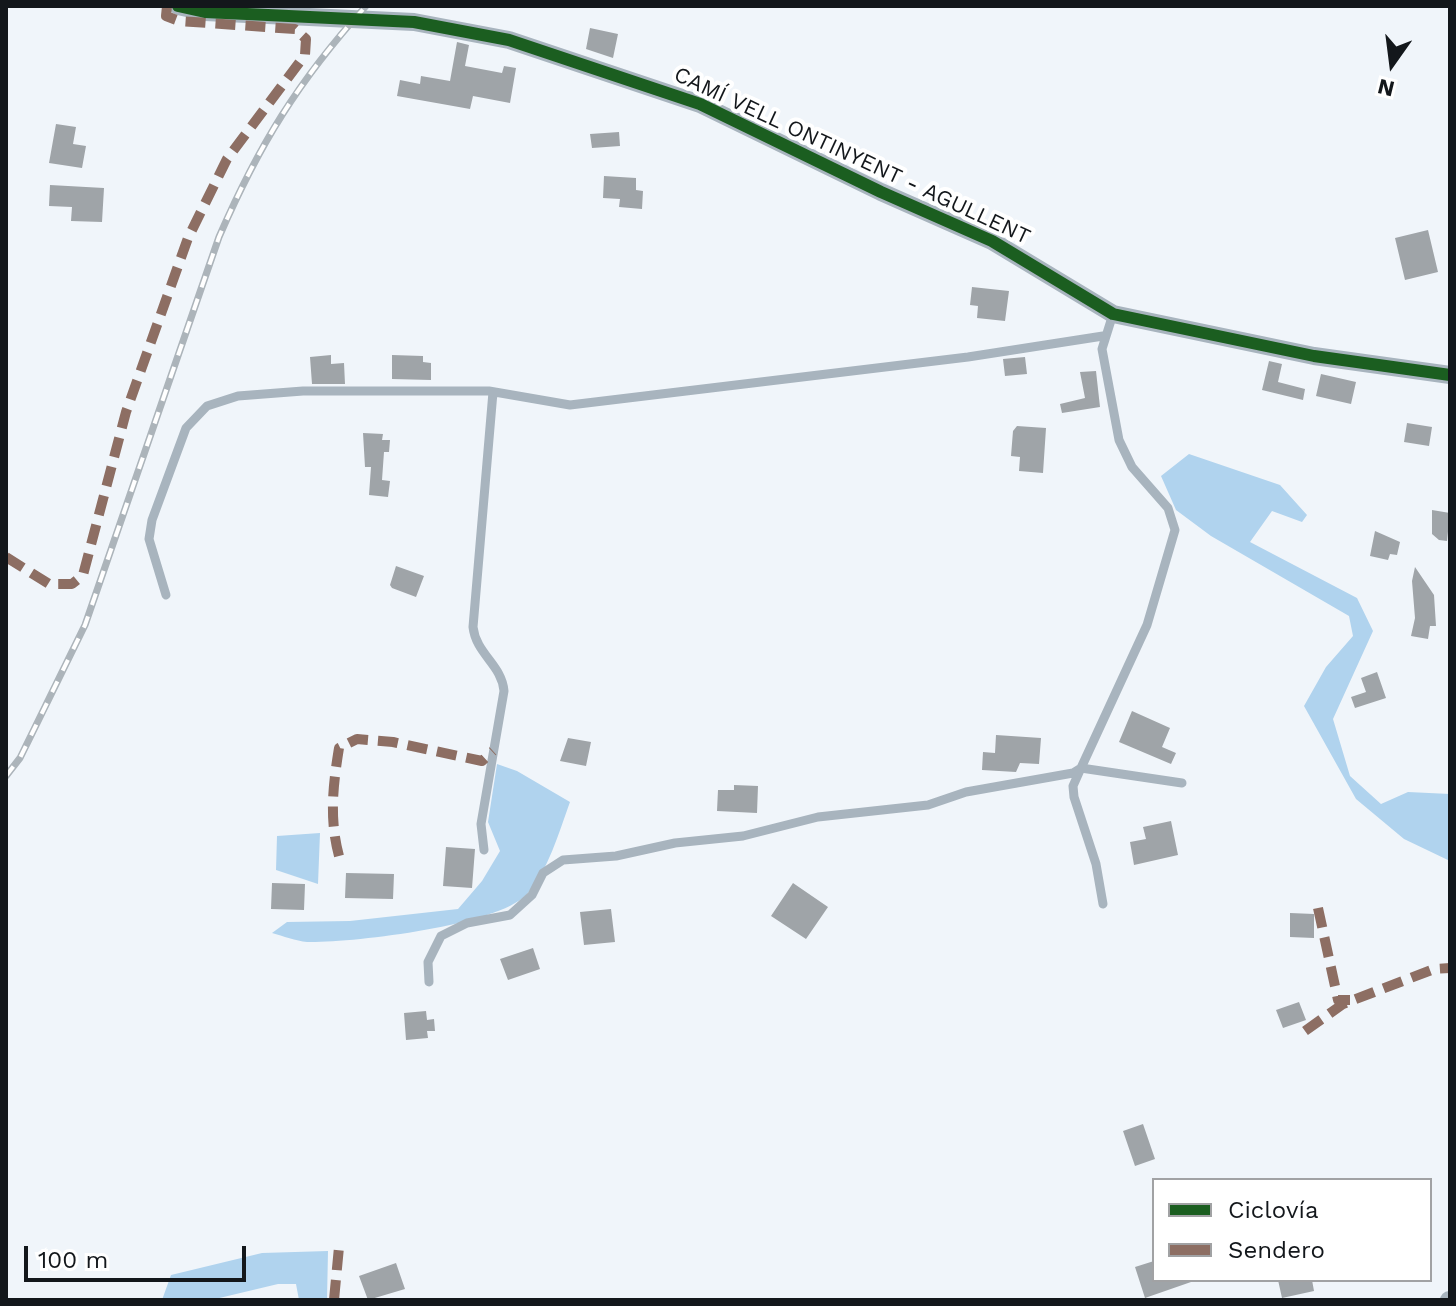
<!DOCTYPE html>
<html>
<head>
<meta charset="utf-8">
<style>
  body { margin:0 }
  #map { position:relative; width:1456px; height:1306px; overflow:hidden; background:#f0f5fa; font-family:"Work Sans",sans-serif }
  canvas { display:block }
  .frame { position:absolute; inset:0; border:8px solid #13171b; pointer-events:none }
  .legend { position:absolute; left:1152px; top:1178px; width:280px; height:104px; box-sizing:border-box; background:#fff; border:2px solid #a1a2a4; margin:0; padding:10px 14px; list-style:none; font-size:24px; color:#13171b }
  .legend li { display:flex; align-items:center; gap:16px; height:40px }
  .legend b { width:40px; border:2px solid #a1a2a4 }
  .north { position:absolute; left:1352px; top:24px; width:80px; height:80px; -webkit-text-stroke:6px #fff; paint-order:stroke; rotate:194deg; font-size:22px; font-weight:700; line-height:32px; text-align:center; color:#13171b }
  .north::after { content:''; display:block; margin:auto; width:28px; height:36px; background:#13171b; clip-path:polygon(50% 0,100% 100%,50% 72%,0 100%) }
  .scale { position:absolute; left:24px; top:1246px; width:222px; height:36px; box-sizing:border-box; border:4px solid #13171b; border-top:0; padding-left:10px; font-size:24px; line-height:28px; white-space:nowrap; color:#13171b; -webkit-text-stroke:6px #fff; paint-order:stroke }
</style>
</head>
<body>
<div id="map">
<canvas width="1456" height="1306"></canvas>
<div class="frame"></div>
<ul class="legend">
<li><b style="height:10px;background:#1b5e20"></b>Ciclovía</li>
<li><b style="height:10px;background:#8d6e63"></b>Sendero</li>
</ul>
<div class="north">N</div>
<div class="scale">100 m</div>
</div>
<script>
const ctx = document.querySelector('canvas').getContext('2d');
ctx.lineJoin = 'round';
function fillPath(path, color) {
  ctx.fillStyle = color;
  ctx.fill(path, 'evenodd');
}
function stroke(path, color, width, dash) {
  ctx.strokeStyle = color;
  ctx.lineWidth = width;
  ctx.lineCap = dash ? 'butt' : 'round';
  ctx.setLineDash(dash || []);
  ctx.stroke(path);
}
function write(font, color, halo, rows, align = 'center') {
  ctx.font = font + ' "Work Sans",sans-serif';
  ctx.lineWidth = 8;
  ctx.setLineDash([]);
  ctx.textBaseline = 'middle';
  ctx.strokeStyle = halo;
  ctx.fillStyle = color;
  for (const [text, x, y, turn = 0] of rows) {
    ctx.save();
    ctx.translate(x, y);
    ctx.rotate((+turn || 0) * Math.PI / 180);
    ctx.textAlign = isNaN(turn) ? turn : align;
    if (halo) ctx.strokeText(text, 0, 0);
    ctx.fillText(text, 0, 0);
    ctx.restore();
  }
}
fillPath(new Path2D(`
  M 1189,454 L 1280,485 L 1307,515 L 1302,522 L 1272,511 L 1250,542 L 1357,598 L 1373,631 L 1333,719 L 1350,776 L 1381,804 L 1408,792 L 1450,794 L 1450,861 L 1404,839 L 1356,799 L 1304,706 L 1326,667 L 1353,636 L 1349,616 L 1211,536 L 1176,510 L 1161,476 Z
  M 497,764 L 517,771 L 570,802 C 559,832 548,872 526,895 C 496,926 351,943 307,942 C 296,941 283,936 272,933 L 287,922 L 350,921 L 458,909 L 482,881 L 500,851 L 488,822 Z
  M 320,833 L 318,884 L 276,870 L 277,836 Z
  M 328,1251 L 327,1300 L 299,1300 L 296,1284 L 278,1284 L 211,1300 L 162,1300 L 171,1275 L 262,1253 Z`), '#b0d3ee');
fillPath(new Path2D(`
  M 590,28 L 618,34 L 613,58 L 586,49 Z
  M 457,42 L 469,45 L 465,66 L 502,73 L 504,66 L 516,68 L 510,103 L 473,96 L 470,109 L 397,96 L 400,80 L 420,84 L 421,76 L 450,81 Z
  M 56,124 L 76,127 L 73,144 L 86,146 L 82,168 L 49,163 Z
  M 619,132 L 620,146 L 592,148 L 590,134 Z
  M 604,176 L 636,178 L 636,190 L 643,191 L 642,209 L 619,207 L 620,199 L 603,198 Z
  M 50,185 L 104,188 L 102,222 L 71,221 L 72,207 L 49,206 Z
  M 1428,230 L 1438,272 L 1405,280 L 1395,238 Z
  M 972,287 L 1009,291 L 1005,321 L 977,318 L 978,306 L 970,305 Z
  M 331,355 L 331,364 L 344,363 L 345,384 L 312,384 L 310,357 Z
  M 392,355 L 423,356 L 423,362 L 431,363 L 431,380 L 392,379 Z
  M 1025,357 L 1027,374 L 1005,376 L 1003,359 Z
  M 1269,361 L 1282,364 L 1278,382 L 1305,389 L 1303,400 L 1262,390 Z
  M 1096,371 L 1100,407 L 1062,413 L 1060,404 L 1085,398 L 1080,372 Z
  M 1321,374 L 1356,382 L 1351,404 L 1316,396 Z
  M 1407,423 L 1432,427 L 1429,446 L 1404,442 Z
  M 1017,426 L 1046,428 L 1043,473 L 1019,471 L 1020,457 L 1011,456 L 1013,431 Z
  M 363,433 L 383,434 L 382,440 L 390,440 L 389,452 L 384,452 L 382,480 L 390,481 L 388,497 L 369,495 L 371,467 L 365,467 Z
  M 1432,510 L 1450,513 L 1447,541 L 1439,540 L 1432,534 Z
  M 1375,531 L 1400,542 L 1397,555 L 1390,554 L 1388,560 L 1370,556 Z
  M 396,566 L 424,576 L 416,597 L 392,588 L 390,585 Z
  M 1415,567 L 1434,595 L 1436,626 L 1430,626 L 1428,639 L 1411,636 L 1415,618 L 1412,581 Z
  M 1377,672 L 1386,698 L 1355,708 L 1351,697 L 1366,692 L 1361,678 Z
  M 1132,711 L 1170,728 L 1162,747 L 1176,753 L 1171,764 L 1119,742 Z
  M 996,735 L 1041,738 L 1039,764 L 1020,763 L 1016,772 L 982,770 L 983,752 L 995,753 Z
  M 568,738 L 591,742 L 586,766 L 560,761 Z
  M 734,785 L 758,786 L 757,813 L 717,811 L 718,790 L 734,790 Z
  M 1171,821 L 1178,855 L 1134,865 L 1130,842 L 1146,839 L 1143,827 Z
  M 446,847 L 475,849 L 472,888 L 443,886 Z
  M 346,873 L 394,874 L 393,899 L 345,898 Z
  M 272,883 L 305,884 L 304,910 L 271,909 Z
  M 793,883 L 828,907 L 806,939 L 771,916 Z
  M 611,909 L 615,942 L 584,945 L 580,912 Z
  M 1290,913 L 1314,914 L 1314,938 L 1290,937 Z
  M 533,948 L 540,969 L 508,980 L 500,959 Z
  M 1299,1002 L 1306,1020 L 1283,1028 L 1276,1010 Z
  M 426,1011 L 427,1020 L 434,1019 L 435,1031 L 427,1031 L 428,1038 L 406,1040 L 404,1013 Z
  M 1143,1124 L 1155,1159 L 1135,1166 L 1123,1131 Z
  M 1154,1261 L 1154,1280 L 1191,1282 L 1145,1298 L 1135,1267 Z
  M 396,1263 L 405,1289 L 368,1300 L 359,1276 Z
  M 1278,1280 L 1312,1280 L 1314,1291 L 1282,1298 Z`), '#9fa4a8');
stroke(new Path2D(`
  M 166,595 L 149,539 L 152,520 L 186,428 L 207,406 L 238,396 L 303,391 L 489,391 L 570,405 L 968,357 L 1103,336
  M 484,850 L 481,824 L 504,691 C 502,665 476,654 473,627 L 493,392
  M 1103,904 L 1096,864 L 1074,797 L 1073,786 L 1081,768 L 1182,783
  M 429,982 L 428,962 L 441,936 L 467,923 L 510,915 L 532,895 L 543,873 L 563,860 L 616,856 L 675,843 L 743,836 L 818,817 L 928,805 L 966,792 L 1073,773 L 1081,768 L 1147,625 L 1175,530 L 1168,508 L 1132,467 L 1119,440 L 1102,349 L 1113,314`), '#a8b4be', 9);
stroke(new Path2D(`
  M 178,6 L 205,12 L 414,22 L 509,40 L 700,104 L 881,192 L 992,241 L 1113,314 L 1314,356 L 1450,375
  M 1449,1300 L 1450,1300`), '#a8b4be', 18);
const rail = new Path2D(`
  M 6,776 L 20,758 L 85,625 L 219,237 C 259,145 298,81 366,6`);
stroke(rail, '#acb4ba', 7);
stroke(rail, '#fff', 4, [12]);
stroke(new Path2D(`
  M 6,557 L 49,584 L 72,584 L 83,575 L 126,412 L 188,238 L 227,159 L 305,55 L 306,39 L 295,29 L 179,21 L 166,16 L 167,6
  M 339,856 C 329,819 333,785 339,748 L 357,739 L 393,742 L 482,761 L 493,751
  M 1318,908 L 1338,1000 L 1350,1000
  M 1305,1031 L 1343,1004 L 1434,969 L 1450,968
  M 334,1300 L 339,1247`), '#8d6e63', 10, [20, 10]);
stroke(new Path2D(`
  M 178,6 L 205,12 L 414,22 L 509,40 L 700,104 L 881,192 L 992,241 L 1113,314 L 1314,356 L 1450,375`), '#1b5e20', 12);
write('22px', '#13171b', '#fff', [
  ["CAMÍ VELL ONTINYENT - AGULLENT",852,156,25]
]);
</script>
</body>
</html>
